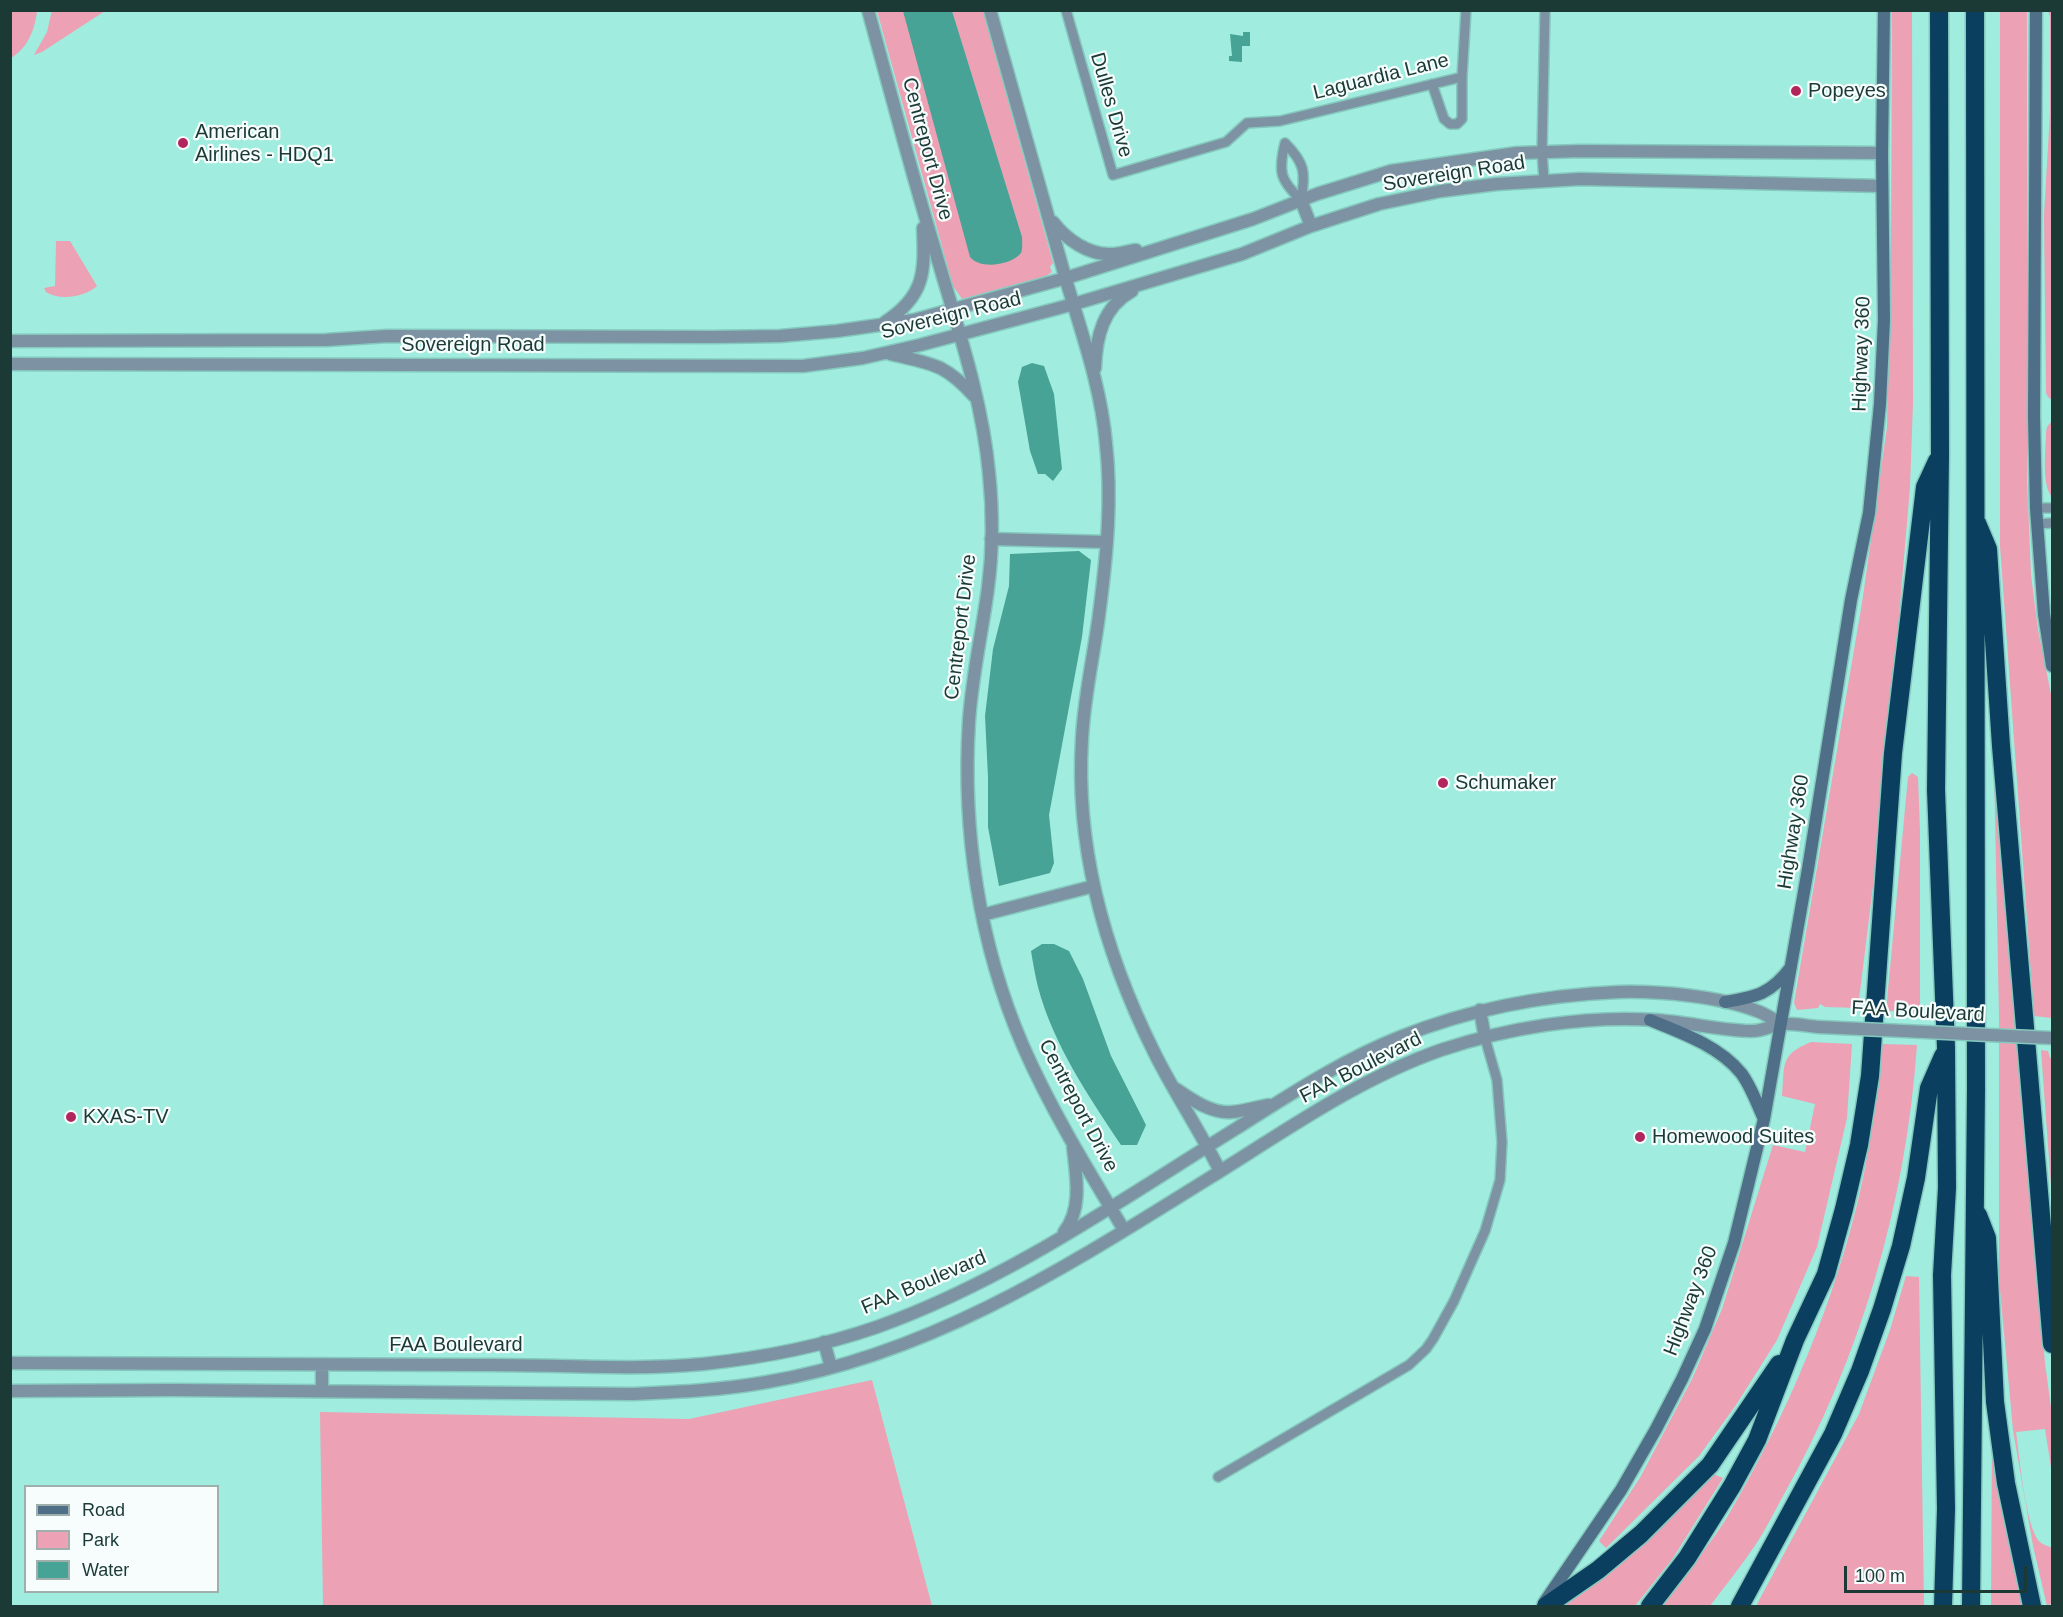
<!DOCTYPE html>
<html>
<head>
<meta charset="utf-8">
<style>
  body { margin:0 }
  #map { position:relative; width:2063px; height:1617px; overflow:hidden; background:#a0ecdf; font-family:Arial,sans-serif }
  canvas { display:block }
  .frame { position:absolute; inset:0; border:12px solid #1b3a35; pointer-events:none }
  .legend { position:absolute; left:24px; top:1485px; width:195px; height:108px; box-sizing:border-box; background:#f6fdfc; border:2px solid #9eafac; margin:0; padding:8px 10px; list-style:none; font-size:18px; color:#1b3a35 }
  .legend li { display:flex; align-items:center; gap:12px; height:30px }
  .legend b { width:30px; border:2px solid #9eafac }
  .scale { position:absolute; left:1844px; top:1566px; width:183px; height:27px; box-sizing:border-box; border:3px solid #1b3a35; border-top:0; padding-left:8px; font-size:18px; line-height:21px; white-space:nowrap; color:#1b3a35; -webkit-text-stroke:4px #f6fdfc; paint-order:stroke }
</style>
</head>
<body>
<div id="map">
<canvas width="2063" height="1617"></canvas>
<div class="frame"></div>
<ul class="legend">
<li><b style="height:8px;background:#4f6e87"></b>Road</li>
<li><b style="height:16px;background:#eca1b4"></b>Park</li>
<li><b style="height:16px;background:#46a396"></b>Water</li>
</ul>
<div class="scale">100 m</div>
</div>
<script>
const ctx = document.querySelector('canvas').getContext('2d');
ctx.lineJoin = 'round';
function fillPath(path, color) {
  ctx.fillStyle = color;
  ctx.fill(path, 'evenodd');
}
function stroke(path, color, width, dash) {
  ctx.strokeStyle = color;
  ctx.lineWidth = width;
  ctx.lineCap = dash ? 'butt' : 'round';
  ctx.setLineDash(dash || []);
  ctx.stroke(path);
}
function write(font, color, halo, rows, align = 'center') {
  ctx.font = font + ' Arial,sans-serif';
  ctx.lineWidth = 4.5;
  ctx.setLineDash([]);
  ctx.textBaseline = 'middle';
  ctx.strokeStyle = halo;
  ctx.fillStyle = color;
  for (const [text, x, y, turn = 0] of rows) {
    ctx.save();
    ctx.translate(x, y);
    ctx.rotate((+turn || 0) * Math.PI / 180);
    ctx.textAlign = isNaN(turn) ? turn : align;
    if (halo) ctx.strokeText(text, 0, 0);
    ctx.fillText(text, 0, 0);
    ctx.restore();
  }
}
fillPath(new Path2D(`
  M 11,10 L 37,11 C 35,29 28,48 11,58 Z
  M 52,10 L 105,10 L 105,11 L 42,52 L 34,55 L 47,32 Z
  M 2052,10 L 2052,400 L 2048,397 L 2046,393 L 2044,215 L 2050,112 L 2050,17 L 2048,11 Z
  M 877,11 L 983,11 L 1053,263 L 1050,267 L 1052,272 L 1046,276 L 962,299 L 953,286 Z
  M 1892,11 L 1912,11 L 1913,403 L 1910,487 L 1883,804 L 1858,1008 L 1825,1007 L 1820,1004 L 1818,1008 L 1797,1010 L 1794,1003 L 1862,603 L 1887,427 L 1891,241 Z
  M 2000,11 L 2027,11 L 2027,480 L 2031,575 L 2038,630 L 2052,699 L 2052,1018 L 2034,1016 L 2000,546 Z
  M 56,241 L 70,241 L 97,286 C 85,297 60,301 46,292 L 44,288 L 55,286 Z
  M 2051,422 L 2052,422 L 2052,497 C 2041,484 2046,449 2046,432 L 2047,427 Z
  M 1994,766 L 2025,1141 L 2045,1363 L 2052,1415 L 2052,1474 L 2045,1429 L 2016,1432 C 2019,1453 2026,1530 2040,1542 C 2043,1545 2049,1546 2052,1548 L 2052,1603 L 2047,1606 L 2033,1546 L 2013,1430 L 1999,1279 L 1999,1017 Z
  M 1912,773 L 1918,777 L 1920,832 L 1920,1012 L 1886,1011 L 1908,777 Z
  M 1811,1042 L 1852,1044 L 1847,1118 L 1817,1247 L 1777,1340 L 1736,1405 L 1699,1456 L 1606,1548 L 1599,1541 L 1641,1476 L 1693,1377 L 1722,1309 L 1773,1145 L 1805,1152 L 1815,1104 L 1782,1096 C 1785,1065 1779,1055 1811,1042 Z
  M 1882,1044 L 1917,1045 C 1906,1203 1861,1358 1783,1496 C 1774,1512 1766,1529 1756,1544 C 1742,1565 1725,1586 1710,1606 L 1661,1606 C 1682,1578 1707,1549 1726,1519 C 1786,1418 1837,1298 1862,1183 C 1872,1137 1876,1090 1882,1044 Z
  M 2041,1050 L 2048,1051 L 2050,1058 L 2052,1058 L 2052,1200 Z
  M 1906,1276 L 1919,1277 L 1924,1606 L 1756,1606 L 1859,1414 L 1890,1330 Z
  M 872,1380 L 932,1606 L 323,1606 L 320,1412 L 689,1419 Z
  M 1992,1429 L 2019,1591 L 2022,1606 L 1991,1606 Z
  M 1711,1473 L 1723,1478 L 1673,1558 L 1635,1606 L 1564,1606 L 1608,1568 Z`), '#eca1b4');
fillPath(new Path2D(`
  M 903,11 L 952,11 L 1022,237 C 1022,242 1023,248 1021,253 C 1012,265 980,270 970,257 Z
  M 1243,32 L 1250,32 L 1250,46 L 1242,46 L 1242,62 L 1229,61 L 1229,56 L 1232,56 L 1230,34 L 1243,36 Z
  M 1032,363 L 1044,366 L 1054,394 L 1062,469 L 1053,481 L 1045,474 L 1038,474 L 1030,451 L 1018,382 L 1022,367 Z
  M 1079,551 L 1091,560 L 1082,637 L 1049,815 L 1054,863 L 1050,873 L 999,886 L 988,827 L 988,777 L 985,716 L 993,649 L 1009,586 L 1010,554 Z
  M 1042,944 L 1054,944 L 1069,951 L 1083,979 L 1111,1056 L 1146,1125 L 1137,1145 L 1121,1145 C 1089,1097 1053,1044 1038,987 C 1035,975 1033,963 1031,951 Z`), '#46a396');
const minor = new Path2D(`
  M 1066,10 L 1113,175 L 1226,142 L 1247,123 L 1280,121 L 1462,77 L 1466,10
  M 1432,84 L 1444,119 L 1450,124 L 1457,124 L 1462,119 L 1462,77
  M 1285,143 C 1278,172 1280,180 1301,200
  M 1285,143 C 1305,163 1306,173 1301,200
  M 1544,180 L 1542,152 L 1545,10
  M 2036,508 L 2052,508
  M 2037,524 L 2052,523
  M 1218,1477 L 1409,1365 L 1426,1349 L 1433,1339 L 1454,1301 L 1485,1231 L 1500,1180 L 1502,1142 L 1497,1080 L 1485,1038`);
const tertiary = new Path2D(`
  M 868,10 C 890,90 911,171 935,250 C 956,323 982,397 989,473 C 993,511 993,550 988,588 C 982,633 972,676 969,721 C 962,831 979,944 1023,1046 C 1051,1110 1088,1170 1124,1230
  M 990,10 C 1015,98 1039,186 1064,273 C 1080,329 1101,385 1106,444 C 1112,498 1107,553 1100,607 C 1095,651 1084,695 1082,739 C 1075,850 1106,956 1155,1054 C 1175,1094 1200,1131 1220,1171
  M 1301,200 L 1311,226
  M 1053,222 C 1066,239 1088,255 1111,254 C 1119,254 1128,251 1136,250
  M 885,322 C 925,296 925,272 923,228
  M 10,341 L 326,340 L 387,336 L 713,337 L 780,336 L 837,331 L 914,320 L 1066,278 L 1253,219 L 1317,194 L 1391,171 L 1517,153 L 1581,151 L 1882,153
  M 890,354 C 932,364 944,363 974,396
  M 10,364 L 803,366 L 863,358 L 920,345 L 1074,304 L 1242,254 L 1311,226 L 1379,204 L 1441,191 L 1497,184 L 1580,179 L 1882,186
  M 1095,368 C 1096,337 1103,307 1132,291
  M 991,539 L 1107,542
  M 982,915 L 1094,886
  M 1480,1010 L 1485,1038
  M 1176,1089 C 1192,1100 1212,1114 1232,1112 C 1244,1111 1257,1107 1269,1105
  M 1064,1232 C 1083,1209 1076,1174 1073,1147
  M 824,1342 L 831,1367
  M 10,1363 C 167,1364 323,1365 479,1365 C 553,1364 629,1371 703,1364 C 761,1358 822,1346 877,1327 C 1006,1281 1121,1200 1237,1128 C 1289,1095 1342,1060 1400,1037 C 1470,1009 1544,995 1619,992 C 1659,991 1719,996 1757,1011 C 1766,1014 1774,1020 1782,1024
  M 10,1391 L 172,1390 L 633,1394 C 678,1392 723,1390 767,1382 C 933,1354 1071,1264 1211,1177 C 1285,1131 1358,1079 1441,1050 C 1507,1028 1585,1015 1655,1020 C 1687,1022 1718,1030 1750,1031 C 1761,1032 1770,1026 1781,1024 C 1793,1023 1807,1026 1819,1027
  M 322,1391 L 322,1365`);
const secondary = new Path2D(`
  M 2036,10 L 2034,416 L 2036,508 L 2044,614 L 2052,666
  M 1725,1002 C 1756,997 1771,994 1791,967
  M 1650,1020 C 1682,1033 1719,1046 1741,1073 C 1751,1086 1757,1104 1764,1119
  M 1544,1603 L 1621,1490 L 1656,1429 L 1682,1379 L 1705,1329 L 1734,1243 L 1764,1119 L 1808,869 L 1851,600 L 1869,513 L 1880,404 L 1884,320 L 1882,153 L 1884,10`);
const motorway = new Path2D(`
  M 1939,10 L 1940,455 L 1936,790 L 1946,1048 L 1947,1188 L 1942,1275 L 1946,1509 L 1943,1606
  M 1977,523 L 1988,549 L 2001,746 L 2052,1344
  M 1978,1215 L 1987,1238 L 1995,1402 L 2006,1483 L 2032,1606
  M 1546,1606 L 1598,1570 L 1641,1534 L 1710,1465 L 1779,1364
  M 1650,1606 L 1687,1558 L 1732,1486 L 1757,1440 L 1795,1340 L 1826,1274 L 1844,1209 L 1859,1145 L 1870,1076 L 1893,753 L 1925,487 L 1937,461
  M 1740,1606 L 1833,1434 L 1860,1371 L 1882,1309 L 1901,1246 L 1916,1178 L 1929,1088 L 1943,1056
  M 1971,1606 L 1976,1088 L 1975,10`);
stroke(minor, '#85c8bd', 12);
stroke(tertiary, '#85c8bd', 15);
stroke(secondary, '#85c8bd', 15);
stroke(motorway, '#85c8bd', 21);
stroke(minor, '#7d92a3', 9);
stroke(tertiary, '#7d92a3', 12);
stroke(secondary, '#4f6e87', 12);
stroke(motorway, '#0b3f60', 18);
const tertiaryBridge = new Path2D(`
  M 1819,1027 L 2052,1038`);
stroke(tertiaryBridge, '#85c8bd', 15, []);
stroke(tertiaryBridge, '#7d92a3', 12);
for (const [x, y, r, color] of [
  [1796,91,6,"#b2255d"],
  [183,143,6,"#b2255d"],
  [1443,783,6,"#b2255d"],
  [71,1117,6,"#b2255d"],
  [1640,1137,6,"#b2255d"]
]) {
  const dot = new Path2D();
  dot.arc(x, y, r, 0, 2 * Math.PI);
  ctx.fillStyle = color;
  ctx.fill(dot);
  stroke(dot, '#f6fdfc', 2);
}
write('20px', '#1b3a35', '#f6fdfc', [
  ["Laguardia Lane",1381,77,-14],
  ["Dulles Drive",1111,105,74],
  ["Centreport Drive",927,149,75],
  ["Sovereign Road",1454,174,-9],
  ["Sovereign Road",951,316,-14],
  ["Sovereign Road",473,345],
  ["Highway 360",1862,354,-88],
  ["Centreport Drive",961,627,-83],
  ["Highway 360",1794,832,-81],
  ["FAA Boulevard",1918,1012,3],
  ["FAA Boulevard",1361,1068,-27],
  ["Centreport Drive",1078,1106,62],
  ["FAA Boulevard",924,1283,-23],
  ["Highway 360",1691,1301,-69],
  ["FAA Boulevard",456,1345]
]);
write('20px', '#1b3a35', '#f6fdfc', [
  ["Popeyes",1808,91],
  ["American",195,132],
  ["Airlines - HDQ1",195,155],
  ["Schumaker",1455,783],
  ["KXAS-TV",83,1117],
  ["Homewood Suites",1652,1137]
], 'left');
</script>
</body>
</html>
